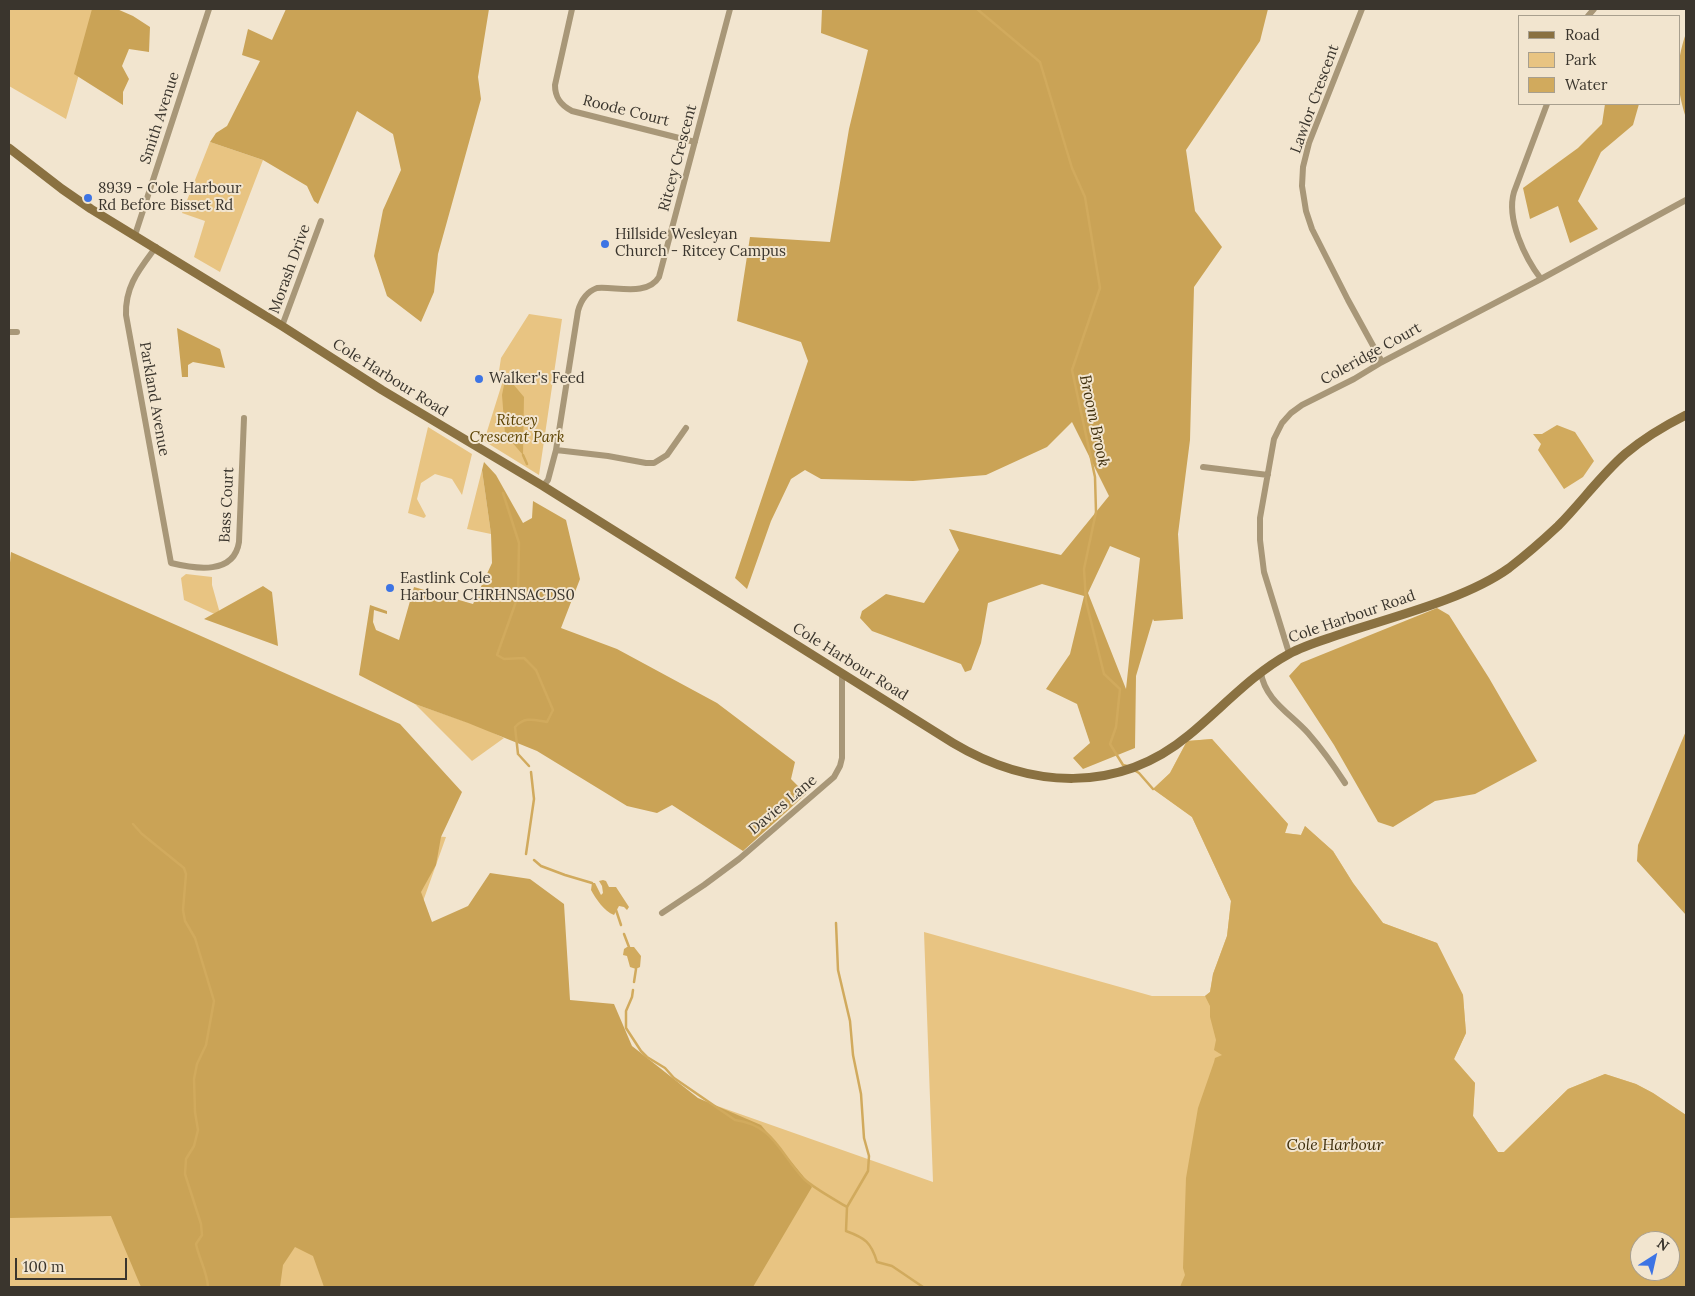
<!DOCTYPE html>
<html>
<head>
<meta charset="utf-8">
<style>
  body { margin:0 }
  #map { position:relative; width:1695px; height:1296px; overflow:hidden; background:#f2e5cf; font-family:Lora,serif }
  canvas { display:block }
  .frame { position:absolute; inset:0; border:10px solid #3a352d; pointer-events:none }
  .legend { position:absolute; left:1518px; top:15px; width:162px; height:90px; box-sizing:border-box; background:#f2e5cf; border:1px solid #a89f8e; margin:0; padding:6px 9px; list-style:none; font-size:15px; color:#3a352d }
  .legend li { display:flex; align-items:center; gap:10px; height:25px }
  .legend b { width:25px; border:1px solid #a89f8e }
  .north { position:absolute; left:1630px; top:1231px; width:50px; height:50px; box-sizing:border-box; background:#f2e5cf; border:1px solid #a89f8e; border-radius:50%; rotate:35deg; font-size:14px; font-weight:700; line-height:20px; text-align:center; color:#3a352d }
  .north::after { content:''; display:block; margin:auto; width:18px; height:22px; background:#3d74e4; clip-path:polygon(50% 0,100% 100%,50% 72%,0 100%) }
  .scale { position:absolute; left:15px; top:1258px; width:112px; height:22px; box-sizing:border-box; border:2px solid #3a352d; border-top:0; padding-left:6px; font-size:15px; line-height:18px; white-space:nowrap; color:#3a352d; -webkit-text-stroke:4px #f2e5cf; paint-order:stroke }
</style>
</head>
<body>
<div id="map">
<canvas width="1695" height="1296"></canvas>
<div class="frame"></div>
<ul class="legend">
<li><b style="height:6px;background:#8a7141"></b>Road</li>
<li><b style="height:14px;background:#e8c482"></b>Park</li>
<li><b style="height:14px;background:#d1aa5d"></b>Water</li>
</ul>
<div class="north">N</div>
<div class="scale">100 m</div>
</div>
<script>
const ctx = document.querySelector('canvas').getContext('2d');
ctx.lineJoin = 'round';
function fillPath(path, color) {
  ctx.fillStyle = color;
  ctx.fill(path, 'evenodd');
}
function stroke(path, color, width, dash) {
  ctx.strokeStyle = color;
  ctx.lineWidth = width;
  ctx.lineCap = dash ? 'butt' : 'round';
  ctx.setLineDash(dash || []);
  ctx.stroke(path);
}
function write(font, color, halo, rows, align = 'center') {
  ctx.font = font + ' Lora,serif';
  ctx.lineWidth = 4;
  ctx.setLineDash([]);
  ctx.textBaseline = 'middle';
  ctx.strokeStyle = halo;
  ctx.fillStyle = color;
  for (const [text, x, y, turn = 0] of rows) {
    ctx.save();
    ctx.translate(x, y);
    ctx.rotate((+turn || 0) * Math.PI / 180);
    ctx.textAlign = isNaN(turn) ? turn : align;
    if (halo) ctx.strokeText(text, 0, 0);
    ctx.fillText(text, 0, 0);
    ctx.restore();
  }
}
fillPath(new Path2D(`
  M 9,9 L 98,9 L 66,119 L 9,86 Z
  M 210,142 L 263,160 L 220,272 L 194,257 L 205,221 L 182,213 Z
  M 529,314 L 562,319 L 539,475 L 484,441 L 505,374 L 499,371 L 501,358 Z
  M 428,427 L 472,454 L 462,495 L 452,479 L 435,474 L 421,483 L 417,499 L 426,516 L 424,518 L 408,513 Z
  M 482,470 L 491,534 L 467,529 Z
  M 186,574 L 212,577 L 212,585 L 221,617 L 184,600 L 181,578 Z
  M 415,704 L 481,727 L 504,738 L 472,761 Z
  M 1212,739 L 1288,824 L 1285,833 L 1301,835 L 1305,826 L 1333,851 L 1353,883 L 1383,923 L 1437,943 L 1463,995 L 1466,1033 L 1454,1059 L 1475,1083 L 1473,1116 L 1498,1152 L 1504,1152 L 1568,1089 L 1605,1074 L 1636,1084 L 1653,1093 L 1686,1115 L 1686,1287 L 9,1287 L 9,806 L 446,837 L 391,991 L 933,1182 L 924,932 L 1152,996 L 1205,996 L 1210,992 L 1213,974 L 1227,936 L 1231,901 L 1192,817 L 1153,789 L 1170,773 L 1187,741 ZM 1640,1241 L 1670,1241 L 1670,1271 L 1640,1271 Z`), '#e8c482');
fillPath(new Path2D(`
  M 92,9 L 117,9 L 133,16 L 150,27 L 149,52 L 129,49 L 122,66 L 129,79 L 123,92 L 123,105 L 74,74 Z
  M 286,9 L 489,9 L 478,77 L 481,99 L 438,254 L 434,292 L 421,322 L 387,296 L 374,256 L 383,210 L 401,170 L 393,134 L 357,111 L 318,204 L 314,201 L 307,186 L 263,160 L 210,142 L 216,133 L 227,126 L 260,61 L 242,55 L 248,29 L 272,40 Z
  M 822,9 L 1268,9 L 1260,41 L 1186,150 L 1195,211 L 1222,247 L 1194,287 L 1190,440 L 1178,534 L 1183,619 L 1154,621 L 1153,619 L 1136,676 L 1135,748 L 1083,769 L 1073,758 L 1090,743 L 1077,704 L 1046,689 L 1070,654 L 1084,596 L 1042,584 L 988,603 L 981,643 L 971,670 L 965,672 L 961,664 L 872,631 L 860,618 L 862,611 L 886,594 L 924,603 L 959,550 L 949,529 L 1061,555 L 1109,496 L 1072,422 L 1047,447 L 986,475 L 913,481 L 821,479 L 805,470 L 791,479 L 771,521 L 747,589 L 735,578 L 808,361 L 801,342 L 737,321 L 750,237 L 830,242 L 849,129 L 868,50 L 821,33 ZM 1110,546 L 1140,558 L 1126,689 L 1088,593 Z
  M 1686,33 L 1686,118 C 1676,86 1675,66 1686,33 Z
  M 1605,104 L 1639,104 L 1633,125 L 1601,152 L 1578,201 L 1598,229 L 1570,243 L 1558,206 L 1530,219 L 1523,188 L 1578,148 L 1602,124 Z
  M 177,328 L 220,349 L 225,368 L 193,362 L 188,365 L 188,377 L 182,377 Z
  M 484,462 L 496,475 L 523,523 L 532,518 L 533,501 L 566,520 L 580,579 L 561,628 L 617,649 L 717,703 L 795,762 L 791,779 L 806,794 L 743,851 L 672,805 L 657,813 L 627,806 L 537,751 L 468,723 L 415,704 L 359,675 L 370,605 L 387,611 L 387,614 L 374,610 L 373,622 L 376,630 L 399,640 L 414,587 L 473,604 L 492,563 L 491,534 L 482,470 Z
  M 11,552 L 400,724 L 462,792 L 441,837 L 436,865 L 421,892 L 432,922 L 468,906 L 490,873 L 530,879 L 564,904 L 570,1000 L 614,1004 L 632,1046 L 698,1098 L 761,1125 L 812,1187 L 753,1287 L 324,1287 L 313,1256 L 295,1247 L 283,1265 L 280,1287 L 141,1287 L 111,1216 L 9,1218 L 9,573 Z
  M 263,586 L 272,592 L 278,646 L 204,619 Z
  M 1437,608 L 1449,615 L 1489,678 L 1537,761 L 1475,794 L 1435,801 L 1393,827 L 1378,822 L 1334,745 L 1289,676 L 1301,663 Z
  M 1686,731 L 1686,915 L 1637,861 L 1638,845 Z`), '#caa356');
fillPath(new Path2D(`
  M 505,380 L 513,384 L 524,397 L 523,455 L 505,434 L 502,395 Z
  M 1557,425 L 1575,432 L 1594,461 L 1583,477 L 1564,489 L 1538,450 L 1541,444 L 1533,434 L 1542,434 Z
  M 1212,739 L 1288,824 L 1285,833 L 1301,835 L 1305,826 L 1333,851 L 1353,883 L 1383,923 L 1437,943 L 1463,995 L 1466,1033 L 1454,1059 L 1475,1083 L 1473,1116 L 1498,1152 L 1504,1152 L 1568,1089 L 1605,1074 L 1636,1084 L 1653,1093 L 1686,1115 L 1686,1287 L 1180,1287 L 1185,1275 L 1183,1268 L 1186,1178 L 1198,1108 L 1214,1062 L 1215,1058 L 1222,1055 L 1214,1050 L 1216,1040 L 1210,1017 L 1210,1006 L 1205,996 L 1210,992 L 1213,974 L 1227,936 L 1231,901 L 1192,817 L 1153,789 L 1170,773 L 1187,741 ZM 1640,1241 L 1670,1241 L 1670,1271 L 1640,1271 Z
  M 603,880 L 606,881 L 609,887 L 616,887 L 629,907 L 627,910 L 624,907 L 619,906 L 614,915 C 604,911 596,899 591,890 L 592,883 L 595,883 L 601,895 L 603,893 L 602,886 L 599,881 Z
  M 627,947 L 634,947 L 641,956 L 640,967 L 636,969 L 630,967 L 627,956 L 623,955 L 624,949 Z`), '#d1aa5d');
stroke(new Path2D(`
  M 977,9 L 1040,62 L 1072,168 L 1085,197 L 1100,288 L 1072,370 L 1095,477 L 1096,512 L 1084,569 L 1086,601 L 1104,674 L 1120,689 L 1116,727 L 1110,744 L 1123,765 L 1127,766
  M 523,455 L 527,464
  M 503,493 L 519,543 L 518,596 L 497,655 L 504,659 L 524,658 L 536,670 L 553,710 L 547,722 C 534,720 525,716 515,727 L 518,754 L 529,766
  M 1134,770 L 1139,773 L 1153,789
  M 133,824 L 142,834 L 184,868 L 186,874 L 183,910 L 185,921 L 195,938 L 214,1001 L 206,1045 L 197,1064 L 194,1079 L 195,1112 L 198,1130 L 194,1146 L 186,1159 L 185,1174 L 201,1224 L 202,1235 L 196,1244 C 199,1259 207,1271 208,1287
  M 526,854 L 534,799 L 531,772
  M 534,860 L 541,866 L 565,875 L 592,883
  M 616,910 L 621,925
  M 836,923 L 838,970 L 850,1021 L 853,1055 L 861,1094 L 864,1138 L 869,1156 L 868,1171 L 847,1207 L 846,1231 C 865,1238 871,1242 877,1262 L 892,1266 L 923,1287
  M 624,934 L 629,947
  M 634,982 L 636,969
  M 633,990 L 632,997 L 626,1011 L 626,1028 L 641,1051 L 647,1057 L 665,1068 L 674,1078 L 735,1120 C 774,1125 780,1154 804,1179 C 815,1189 834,1199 847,1207`), '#d1aa5d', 2.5);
stroke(new Path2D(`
  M 572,9 L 555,85 C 555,97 560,105 572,111 L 695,142
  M 1362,9 L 1309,143 L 1303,167 L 1302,186 L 1306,211 L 1312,229 L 1348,300 L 1382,362
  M 1588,16 L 1594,9
  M 135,235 L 209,9
  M 156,247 C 139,270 125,286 126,315 L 171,563 C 196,569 234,575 239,542 L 244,418
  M 1541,279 C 1525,258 1506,219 1514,192 L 1547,104
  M 282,326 L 321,221
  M 9,332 L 17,332
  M 556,450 L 608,456 L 646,463 L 654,463 L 667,455 L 686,428
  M 1203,467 L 1268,475
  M 543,486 L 548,480 L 556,450 L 578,311 C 581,300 586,292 597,288 C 615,286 647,297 659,277 L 730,9
  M 1289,653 L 1264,572 L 1260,540 L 1260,518 L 1274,439 L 1282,423 L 1291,413 L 1302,405 L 1354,379 L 1382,362 L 1541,279 L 1686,200
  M 1261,673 C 1265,700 1291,714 1308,733 C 1322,749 1334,766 1345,783
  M 662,913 L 704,885 L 739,859 L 834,777 L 840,766 L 842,758 L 842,673`), '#a89778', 6);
stroke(new Path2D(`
  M 9,148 L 62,189 L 91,209 L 282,326 L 382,390 L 543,486 L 953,743 C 1030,789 1118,794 1189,735 C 1222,708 1252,674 1289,654 C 1305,645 1324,640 1341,634 C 1392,617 1466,599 1509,568 C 1526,555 1542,541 1558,526 C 1581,503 1600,476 1625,454 C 1644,438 1664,426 1686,415`), '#8a7141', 9);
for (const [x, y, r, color] of [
  [88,198,5,"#3d74e4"],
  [605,244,5,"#3d74e4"],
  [479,379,5,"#3d74e4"],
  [390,588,5,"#3d74e4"]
]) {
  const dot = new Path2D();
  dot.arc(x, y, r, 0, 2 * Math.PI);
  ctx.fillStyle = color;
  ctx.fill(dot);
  stroke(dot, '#f2e5cf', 2);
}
write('15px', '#3a352d', '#f2e5cf', [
  ["Lawlor Crescent",1315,99,-70],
  ["Roode Court",626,111,14],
  ["Smith Avenue",160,118,-72],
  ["Ritcey Crescent",678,158,-75],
  ["Morash Drive",290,269,-70],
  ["Coleridge Court",1371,354,-29],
  ["Cole Harbour Road",390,378,32],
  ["Parkland Avenue",154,399,80],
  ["Bass Court",227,505,-87],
  ["Cole Harbour Road",1352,617,-19],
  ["Cole Harbour Road",850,662,32],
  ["Davies Lane",783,805,-40]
]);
write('15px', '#3a352d', '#f2e5cf', [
  ["8939 - Cole Harbour",98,189],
  ["Rd Before Bisset Rd",98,206],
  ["Hillside Wesleyan",615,235],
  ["Church - Ritcey Campus",615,252],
  ["Walker's Feed",489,379],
  ["Eastlink Cole",400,579],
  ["Harbour CHRHNSACDS0",400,596]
], 'left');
write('italic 15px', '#5c4200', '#f2e5cf', [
  ["Ritcey",517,421],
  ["Crescent Park",517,438]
]);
write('italic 16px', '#3f2f0d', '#f2e5cf', [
  ["Broom Brook",1094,421,78],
  ["Cole Harbour",1335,1145]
]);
</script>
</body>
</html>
